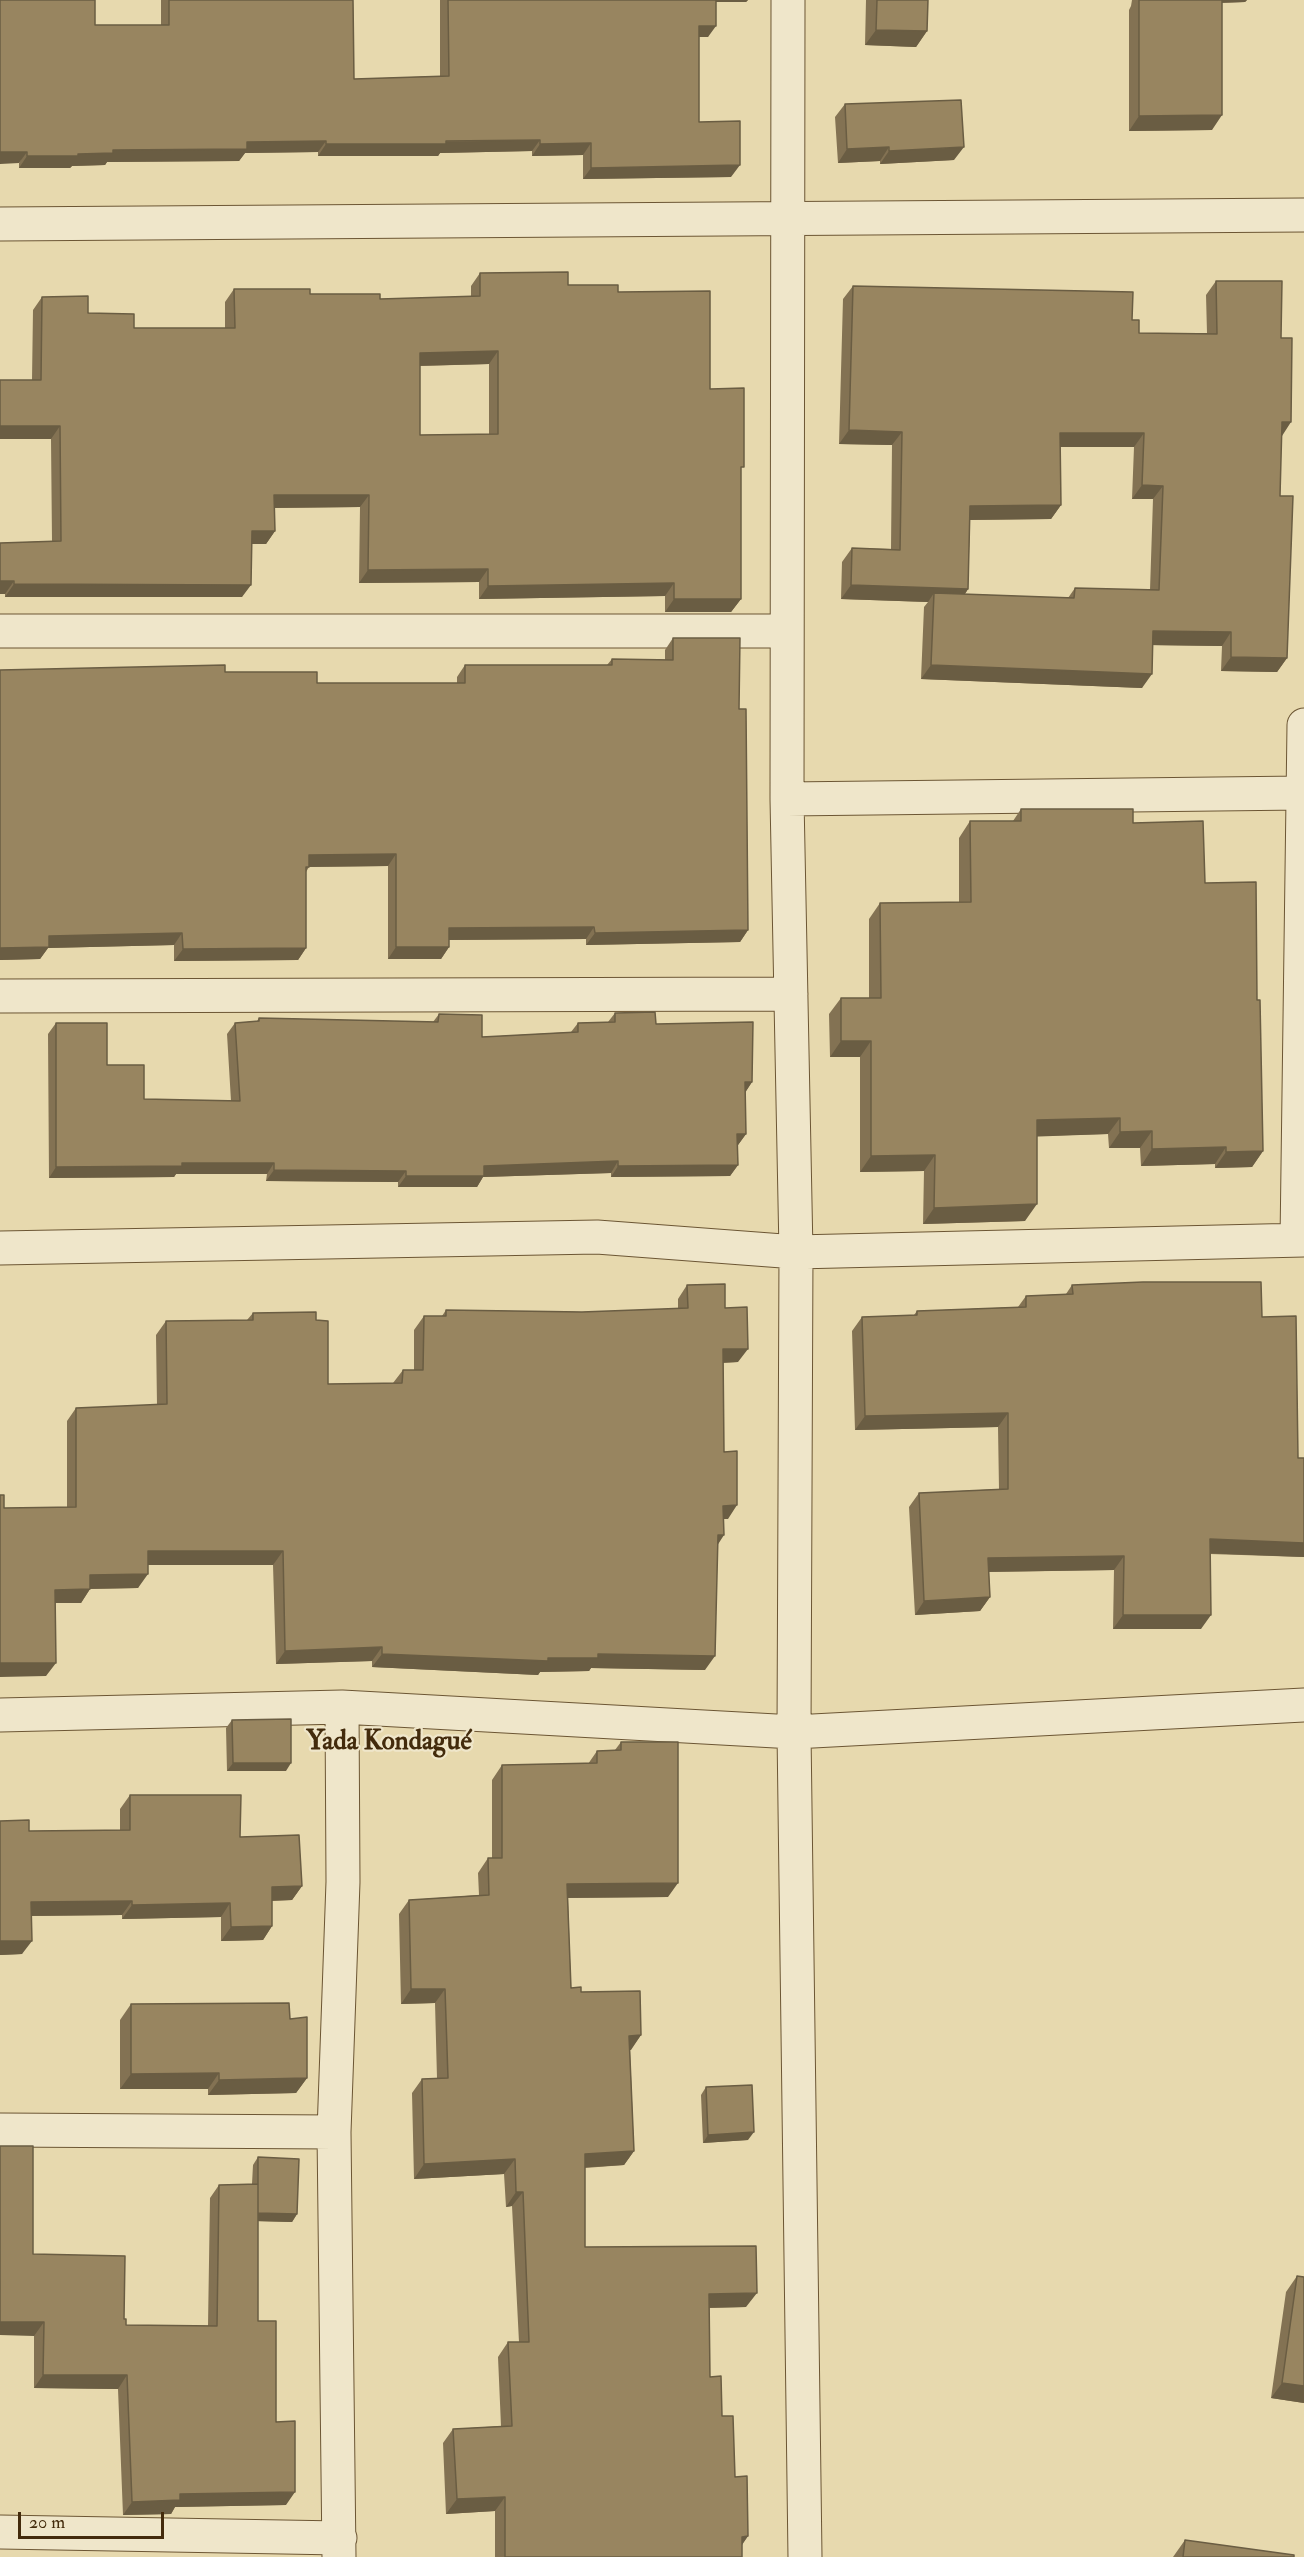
<!DOCTYPE html>
<html>
<head>
<meta charset="utf-8">
<style>
  body { margin:0 }
  #map { position:relative; width:1304px; height:2557px; overflow:hidden; background:#e7d9ae; font-family:"IM FELL Double Pica",serif }
  canvas { display:block }
  .scale { position:absolute; left:18px; top:2512px; width:146px; height:27px; box-sizing:border-box; border:3px solid #432b0c; border-top:0; padding-left:8px; font-size:18px; line-height:21px; white-space:nowrap; color:#432b0c; -webkit-text-stroke:4px #efe6ca; paint-order:stroke }
</style>
</head>
<body>
<div id="map">
<canvas width="1304" height="2557"></canvas>
<div class="scale">20 m</div>
</div>
<script>
const ctx = document.querySelector('canvas').getContext('2d');
ctx.lineJoin = 'round';
function stroke(path, color, width, dash) {
  ctx.strokeStyle = color;
  ctx.lineWidth = width;
  ctx.lineCap = dash ? 'butt' : 'round';
  ctx.setLineDash(dash || []);
  ctx.stroke(path);
}
function fillPath(path, color) {
  ctx.fillStyle = color;
  ctx.fill(path, 'evenodd');
}
function write(font, color, halo, rows, align = 'center') {
  ctx.font = font + ' "IM FELL Double Pica",serif';
  ctx.lineWidth = 4.5;
  ctx.setLineDash([]);
  ctx.textBaseline = 'middle';
  ctx.strokeStyle = halo;
  ctx.fillStyle = color;
  for (const [text, x, y, turn = 0] of rows) {
    ctx.save();
    ctx.translate(x, y);
    ctx.rotate((+turn || 0) * Math.PI / 180);
    ctx.textAlign = isNaN(turn) ? turn : align;
    if (halo) ctx.strokeText(text, 0, 0);
    ctx.fillText(text, 0, 0);
    ctx.restore();
  }
}
const minor = new Path2D(`
  M 788,0 L 787,799 L 796,1252 L 794,1732 L 805,2557
  M 0,224 L 1304,215
  M 0,631 L 787,631
  M 787,799 L 1302,793
  M 0,996 L 791,994
  M 1297,1240 L 1304,725
  M 0,1248 L 597,1237 L 796,1252 L 1304,1240
  M 0,1715 L 342,1707 L 794,1732 L 1304,1705
  M 0,2130 L 334,2132
  M 0,2532 L 340,2538
  M 339,2557 L 334,2132 L 343,1882 L 342,1707`);
stroke(minor, '#6c5634', 35);
stroke(minor, '#efe6ca', 33);
fillPath(new Path2D(`
  M 161,0 L 353,0 L 354,79 L 440,76 L 440,0 L 748,0 L 746,2 L 716,2 L 708,37 L 699,37 L 699,122 L 731,177 L 583,179 L 583,155 L 532,156 L 532,151 L 440,153 L 438,156 L 318,156 L 318,152 L 245,153 L 239,161 L 107,162 L 105,165 L 72,166 L 70,168 L 19,168 L 19,163 L 95,25 L 161,25 Z
  M 866,0 L 928,0 L 927,31 L 916,47 L 865,45 Z
  M 1132,0 L 1247,0 L 1245,2 L 1222,3 L 1212,130 L 1129,131 L 1129,10 L 1131,6 Z
  M 845,104 L 954,160 L 880,164 L 880,161 L 838,163 L 835,117 Z
  M 480,273 L 618,292 L 710,389 L 741,472 L 741,599 L 731,612 L 665,612 L 665,596 L 479,599 L 479,582 L 359,583 L 360,507 L 275,508 L 275,531 L 266,544 L 252,544 L 242,597 L 5,597 L 5,594 L 0,594 L 0,543 L 52,541 L 51,439 L 32,380 L 33,310 L 42,297 L 134,328 L 225,328 L 225,302 L 234,289 L 380,299 L 471,297 L 471,286 ZM 489,364 L 489,434 L 420,435 L 420,366 Z
  M 1216,281 L 1281,436 L 1280,496 L 1287,658 L 1277,672 L 1221,671 L 1222,646 L 1153,645 L 1142,688 L 921,679 L 924,607 L 928,602 L 841,599 L 842,562 L 852,548 L 891,549 L 892,445 L 839,444 L 843,299 L 853,286 L 1132,320 L 1139,333 L 1207,333 L 1206,295 ZM 1060,447 L 1134,447 L 1132,499 L 1153,499 L 1150,590 L 1075,588 L 1068,598 L 965,594 L 968,589 L 970,520 L 1051,519 L 1061,505 Z
  M 673,638 L 739,709 L 748,930 L 740,942 L 586,945 L 586,939 L 449,940 L 449,947 L 441,959 L 388,959 L 388,866 L 309,867 L 306,872 L 306,948 L 298,960 L 174,961 L 174,945 L 48,948 L 40,959 L 0,960 L 0,670 L 225,672 L 317,683 L 457,683 L 457,677 L 465,665 L 607,665 L 612,659 L 665,660 L 665,650 Z
  M 1021,809 L 1133,823 L 1205,883 L 1257,1000 L 1263,1151 L 1252,1167 L 1215,1168 L 1215,1164 L 1141,1166 L 1140,1148 L 1109,1148 L 1108,1134 L 1037,1136 L 1025,1221 L 923,1224 L 924,1171 L 860,1172 L 860,1057 L 830,1057 L 829,1014 L 841,998 L 869,998 L 869,919 L 880,903 L 959,902 L 959,838 L 970,821 L 1013,821 Z
  M 615,1013 L 656,1024 L 752,1082 L 745,1092 L 746,1134 L 738,1145 L 738,1165 L 730,1176 L 611,1177 L 611,1173 L 483,1177 L 477,1187 L 398,1187 L 398,1182 L 266,1181 L 267,1174 L 176,1174 L 174,1177 L 49,1178 L 48,1034 L 56,1023 L 107,1065 L 144,1099 L 231,1101 L 227,1034 L 235,1023 L 257,1021 L 259,1018 L 433,1022 L 439,1014 L 482,1037 L 571,1032 L 578,1023 L 608,1022 Z
  M 687,1285 L 725,1308 L 738,1362 L 723,1363 L 724,1452 L 728,1519 L 724,1519 L 717,1545 L 705,1670 L 591,1668 L 589,1671 L 540,1672 L 538,1675 L 372,1667 L 372,1661 L 276,1664 L 273,1565 L 148,1565 L 138,1588 L 90,1589 L 81,1603 L 55,1603 L 46,1676 L 4,1508 L 67,1507 L 67,1421 L 76,1408 L 157,1405 L 156,1335 L 166,1321 L 247,1320 L 253,1313 L 316,1320 L 328,1384 L 393,1383 L 403,1370 L 414,1370 L 414,1330 L 424,1316 L 442,1316 L 446,1310 L 582,1312 L 678,1309 L 678,1299 Z
  M 1072,1285 L 1262,1317 L 1298,1458 L 1304,1458 L 1304,1557 L 1210,1554 L 1201,1629 L 1113,1629 L 1114,1570 L 989,1572 L 990,1597 L 980,1611 L 915,1615 L 909,1507 L 919,1493 L 999,1489 L 998,1427 L 855,1430 L 852,1331 L 862,1317 L 914,1315 L 917,1311 L 1018,1307 L 1026,1296 L 1066,1294 Z
  M 232,1720 L 286,1771 L 227,1771 L 226,1728 Z
  M 621,1742 L 668,1897 L 568,1898 L 571,1988 L 581,1992 L 641,2035 L 630,2050 L 634,2151 L 624,2165 L 585,2168 L 585,2247 L 746,2307 L 709,2308 L 710,2377 L 722,2416 L 748,2536 L 742,2544 L 742,2557 L 495,2557 L 495,2511 L 446,2514 L 443,2443 L 453,2429 L 501,2426 L 498,2357 L 508,2342 L 519,2342 L 512,2206 L 506,2207 L 504,2174 L 414,2179 L 412,2093 L 422,2079 L 437,2078 L 435,2003 L 401,2004 L 399,1914 L 409,1900 L 479,1895 L 478,1873 L 488,1858 L 492,1858 L 492,1780 L 502,1765 L 588,1764 L 597,1751 L 615,1750 Z
  M 130,1795 L 240,1837 L 302,1886 L 292,1900 L 272,1901 L 272,1926 L 263,1940 L 221,1941 L 221,1917 L 122,1919 L 122,1915 L 31,1916 L 22,1954 L 0,1955 L 0,1821 L 29,1831 L 120,1830 L 120,1809 Z
  M 131,2004 L 290,2019 L 307,2078 L 296,2093 L 208,2095 L 208,2089 L 120,2089 L 120,2020 Z
  M 706,2087 L 748,2140 L 703,2143 L 701,2095 Z
  M 258,2157 L 297,2214 L 292,2222 L 258,2221 L 258,2321 L 276,2422 L 286,2505 L 175,2507 L 171,2514 L 123,2515 L 118,2389 L 34,2388 L 34,2336 L 33,2254 L 124,2319 L 126,2325 L 208,2326 L 210,2198 L 219,2185 L 252,2184 L 253,2165 Z
  M 1297,2276 L 1304,2277 L 1304,2403 L 1271,2398 L 1286,2292 Z
  M 1185,2540 L 1294,2557 L 1173,2557 Z`), '#837253');
fillPath(new Path2D(`
  M 709,0 L 748,0 L 746,2 L 708,2 Z
  M 1213,0 L 1247,0 L 1245,2 L 1211,3 Z
  M 699,26 L 716,26 L 708,37 L 691,37 Z
  M 876,30 L 927,31 L 916,47 L 865,45 Z
  M 1222,115 L 1212,130 L 1129,131 L 1139,116 Z
  M 540,140 L 532,151 L 440,153 L 438,156 L 318,156 L 326,144 Z
  M 326,141 L 318,152 L 245,153 L 239,161 L 107,162 L 105,165 L 72,166 L 70,168 L 19,168 L 27,156 L 78,154 L 113,150 L 247,142 Z
  M 591,143 L 583,155 L 532,156 L 540,144 Z
  M 889,147 L 880,161 L 838,163 L 847,149 Z
  M 964,147 L 954,160 L 880,164 L 889,151 Z
  M 0,152 L 27,152 L 19,163 L 0,164 Z
  M 740,165 L 731,177 L 583,179 L 591,168 Z
  M 498,351 L 489,364 L 411,366 L 420,353 Z
  M 1282,422 L 1291,422 L 1282,436 Z
  M 0,426 L 60,426 L 51,439 L 0,439 Z
  M 849,430 L 902,432 L 892,445 L 839,444 Z
  M 1060,433 L 1144,433 L 1134,447 L 1050,447 Z
  M 1142,485 L 1163,486 L 1153,499 L 1132,499 Z
  M 274,495 L 369,495 L 360,507 L 265,508 Z
  M 1061,505 L 1051,519 L 961,520 L 970,506 Z
  M 252,531 L 275,531 L 266,544 L 243,544 Z
  M 488,569 L 479,582 L 359,583 L 368,570 Z
  M 0,581 L 14,581 L 5,594 L 0,594 Z
  M 674,583 L 665,596 L 479,599 L 488,586 Z
  M 14,584 L 251,585 L 242,597 L 5,597 Z
  M 851,585 L 968,589 L 959,603 L 934,593 L 928,602 L 841,599 Z
  M 674,599 L 741,599 L 731,612 L 665,612 Z
  M 1153,631 L 1231,632 L 1222,646 L 1144,645 Z
  M 1231,657 L 1287,658 L 1277,672 L 1221,671 Z
  M 931,665 L 1152,674 L 1142,688 L 921,679 Z
  M 396,854 L 388,866 L 300,867 L 309,855 Z
  M 594,927 L 586,939 L 440,940 L 449,928 Z
  M 748,930 L 740,942 L 586,945 L 595,933 Z
  M 182,933 L 174,945 L 48,948 L 40,959 L 0,960 L 0,948 L 49,936 Z
  M 396,947 L 449,947 L 441,959 L 388,959 Z
  M 306,948 L 298,960 L 174,961 L 183,949 Z
  M 841,1041 L 871,1041 L 860,1057 L 830,1057 Z
  M 745,1082 L 752,1082 L 745,1093 Z
  M 1120,1118 L 1108,1134 L 1025,1137 L 1037,1120 Z
  M 1152,1131 L 1140,1148 L 1109,1148 L 1120,1132 Z
  M 737,1134 L 746,1134 L 738,1145 L 730,1145 Z
  M 1226,1147 L 1215,1164 L 1141,1166 L 1152,1149 Z
  M 1263,1151 L 1252,1167 L 1215,1168 L 1226,1152 Z
  M 935,1155 L 924,1171 L 860,1172 L 871,1156 Z
  M 618,1161 L 611,1173 L 483,1177 L 477,1187 L 398,1187 L 406,1176 L 484,1166 Z
  M 182,1163 L 274,1163 L 267,1174 L 176,1174 L 174,1177 L 49,1178 L 56,1167 Z
  M 738,1165 L 730,1176 L 611,1177 L 618,1166 Z
  M 274,1170 L 406,1171 L 398,1182 L 266,1181 Z
  M 1037,1204 L 1025,1221 L 923,1224 L 934,1208 Z
  M 723,1349 L 748,1349 L 738,1362 L 713,1363 Z
  M 1008,1413 L 998,1427 L 855,1430 L 865,1416 Z
  M 737,1505 L 728,1519 L 714,1519 L 723,1506 Z
  M 718,1535 L 724,1535 L 715,1549 Z
  M 1210,1539 L 1304,1543 L 1304,1557 L 1200,1553 Z
  M 148,1551 L 283,1551 L 273,1565 L 138,1565 Z
  M 1124,1556 L 1114,1570 L 978,1572 L 988,1558 Z
  M 148,1574 L 138,1588 L 81,1589 L 90,1575 Z
  M 90,1589 L 81,1603 L 46,1603 L 55,1590 Z
  M 990,1597 L 980,1611 L 915,1615 L 924,1601 Z
  M 1123,1615 L 1211,1615 L 1201,1629 L 1113,1629 Z
  M 382,1647 L 372,1661 L 276,1664 L 285,1651 Z
  M 382,1654 L 548,1658 L 598,1654 L 715,1656 L 705,1670 L 591,1668 L 589,1671 L 540,1672 L 538,1675 L 372,1667 Z
  M 0,1663 L 56,1663 L 46,1676 L 0,1677 Z
  M 233,1763 L 291,1763 L 286,1771 L 227,1771 Z
  M 678,1883 L 668,1897 L 557,1898 L 567,1884 Z
  M 302,1886 L 292,1900 L 262,1901 L 272,1887 Z
  M 132,1901 L 122,1915 L 21,1916 L 31,1902 Z
  M 230,1903 L 221,1917 L 122,1919 L 132,1905 Z
  M 272,1926 L 263,1940 L 221,1941 L 231,1927 Z
  M 0,1941 L 32,1941 L 22,1954 L 0,1955 Z
  M 411,1989 L 445,1989 L 435,2003 L 401,2004 Z
  M 641,2035 L 631,2050 L 619,2050 L 629,2036 Z
  M 219,2073 L 208,2089 L 120,2089 L 131,2074 Z
  M 307,2078 L 296,2093 L 208,2095 L 219,2080 Z
  M 754,2132 L 748,2140 L 703,2143 L 708,2135 Z
  M 634,2151 L 624,2165 L 575,2168 L 585,2154 Z
  M 515,2159 L 504,2174 L 414,2179 L 424,2164 Z
  M 516,2192 L 523,2192 L 512,2206 L 506,2207 Z
  M 257,2213 L 297,2214 L 292,2222 L 251,2221 Z
  M 757,2293 L 746,2307 L 699,2308 L 709,2294 Z
  M 0,2322 L 44,2322 L 34,2336 L 0,2335 Z
  M 43,2375 L 127,2375 L 118,2389 L 34,2388 Z
  M 1282,2383 L 1304,2386 L 1304,2403 L 1271,2398 Z
  M 295,2492 L 286,2505 L 175,2507 L 171,2514 L 123,2515 L 132,2502 L 180,2494 Z
  M 505,2497 L 495,2511 L 446,2514 L 457,2499 Z
  M 748,2536 L 738,2551 L 742,2537 Z`), '#6a5d43');
const building = new Path2D(`
  M 0,0 L 95,0 L 95,25 L 169,25 L 169,0 L 353,0 L 354,79 L 449,76 L 448,0 L 716,0 L 716,26 L 699,26 L 699,122 L 740,121 L 740,165 L 591,168 L 591,143 L 540,144 L 540,140 L 446,141 L 446,144 L 326,144 L 326,141 L 247,142 L 247,149 L 113,150 L 113,153 L 78,154 L 78,156 L 27,156 L 27,152 L 0,152 Z
  M 877,0 L 928,0 L 927,31 L 876,30 Z
  M 1139,0 L 1222,0 L 1222,115 L 1139,116 Z
  M 961,100 L 964,147 L 889,151 L 889,147 L 847,149 L 845,104 Z
  M 568,272 L 568,285 L 618,285 L 618,292 L 710,291 L 710,389 L 744,388 L 744,467 L 741,467 L 741,599 L 674,599 L 674,583 L 488,586 L 488,569 L 368,570 L 369,495 L 274,495 L 275,531 L 252,531 L 251,585 L 14,584 L 14,581 L 0,581 L 0,543 L 61,541 L 60,426 L 0,426 L 0,380 L 41,380 L 42,297 L 88,296 L 88,313 L 134,314 L 134,328 L 235,328 L 234,289 L 310,289 L 310,294 L 380,294 L 380,299 L 480,296 L 480,273 ZM 498,351 L 498,434 L 420,435 L 420,353 Z
  M 1216,281 L 1282,281 L 1281,338 L 1292,338 L 1291,422 L 1282,422 L 1280,496 L 1293,496 L 1287,658 L 1231,657 L 1231,632 L 1153,631 L 1152,674 L 931,665 L 934,593 L 1074,598 L 1075,588 L 1159,590 L 1163,486 L 1142,485 L 1144,433 L 1060,433 L 1061,505 L 970,506 L 968,589 L 851,585 L 852,548 L 900,550 L 902,432 L 849,430 L 853,286 L 1133,292 L 1132,320 L 1139,320 L 1139,333 L 1217,334 Z
  M 673,638 L 740,638 L 739,709 L 746,709 L 748,930 L 595,933 L 594,927 L 449,928 L 449,947 L 396,947 L 396,854 L 309,855 L 309,867 L 306,867 L 306,948 L 183,949 L 182,933 L 49,936 L 49,947 L 0,948 L 0,670 L 225,665 L 225,672 L 317,672 L 317,683 L 465,683 L 465,665 L 612,665 L 612,659 L 673,660 Z
  M 1021,809 L 1133,809 L 1133,823 L 1203,821 L 1205,883 L 1256,882 L 1257,1000 L 1260,1000 L 1263,1151 L 1226,1152 L 1226,1147 L 1152,1149 L 1152,1131 L 1120,1132 L 1120,1118 L 1037,1120 L 1037,1204 L 934,1208 L 935,1155 L 871,1156 L 871,1041 L 841,1041 L 841,998 L 881,998 L 880,903 L 971,902 L 970,821 L 1021,821 Z
  M 655,1012 L 656,1024 L 753,1022 L 752,1082 L 745,1082 L 746,1134 L 737,1134 L 738,1165 L 618,1166 L 618,1161 L 484,1166 L 484,1176 L 406,1176 L 406,1171 L 274,1170 L 274,1163 L 182,1163 L 182,1166 L 56,1167 L 56,1023 L 107,1023 L 107,1065 L 144,1065 L 144,1099 L 240,1101 L 235,1023 L 259,1021 L 259,1018 L 438,1022 L 439,1014 L 482,1015 L 482,1037 L 578,1032 L 578,1023 L 615,1022 L 615,1013 Z
  M 1143,1282 L 1261,1282 L 1262,1317 L 1296,1316 L 1298,1458 L 1304,1458 L 1304,1543 L 1210,1539 L 1211,1615 L 1123,1615 L 1124,1556 L 988,1558 L 990,1597 L 924,1601 L 919,1493 L 1008,1489 L 1008,1413 L 865,1416 L 862,1317 L 917,1315 L 917,1311 L 1026,1307 L 1026,1296 L 1073,1294 L 1072,1285 Z
  M 725,1284 L 725,1308 L 747,1307 L 748,1349 L 723,1349 L 724,1452 L 737,1451 L 737,1505 L 723,1506 L 724,1535 L 718,1535 L 715,1656 L 598,1654 L 598,1658 L 548,1658 L 548,1661 L 382,1654 L 382,1647 L 285,1651 L 283,1551 L 148,1551 L 148,1574 L 90,1575 L 90,1589 L 55,1590 L 56,1663 L 0,1663 L 0,1495 L 4,1495 L 4,1508 L 76,1507 L 76,1408 L 167,1404 L 166,1321 L 253,1320 L 253,1313 L 316,1312 L 316,1320 L 328,1321 L 328,1384 L 402,1383 L 403,1370 L 423,1370 L 424,1316 L 446,1316 L 446,1310 L 582,1312 L 688,1308 L 687,1285 Z
  M 291,1719 L 291,1763 L 233,1763 L 232,1720 Z
  M 621,1742 L 678,1742 L 678,1883 L 567,1884 L 571,1988 L 581,1987 L 581,1992 L 640,1991 L 641,2035 L 629,2036 L 634,2151 L 585,2154 L 585,2247 L 756,2246 L 757,2293 L 709,2294 L 710,2377 L 721,2376 L 722,2416 L 733,2416 L 735,2477 L 747,2476 L 748,2536 L 742,2537 L 742,2557 L 505,2557 L 505,2497 L 457,2499 L 453,2429 L 512,2426 L 508,2342 L 529,2342 L 523,2192 L 516,2192 L 515,2159 L 424,2164 L 422,2079 L 448,2078 L 445,1989 L 411,1989 L 409,1900 L 489,1895 L 488,1858 L 502,1858 L 502,1765 L 597,1763 L 597,1751 L 621,1750 Z
  M 130,1795 L 241,1795 L 240,1837 L 299,1835 L 302,1886 L 272,1887 L 272,1926 L 231,1927 L 230,1903 L 132,1905 L 132,1901 L 31,1902 L 32,1941 L 0,1941 L 0,1821 L 29,1820 L 29,1831 L 130,1830 Z
  M 289,2003 L 290,2019 L 307,2017 L 307,2078 L 219,2080 L 219,2073 L 131,2074 L 131,2004 Z
  M 752,2085 L 754,2132 L 708,2135 L 706,2087 Z
  M 0,2146 L 33,2146 L 33,2254 L 125,2256 L 124,2319 L 126,2319 L 126,2325 L 217,2326 L 219,2185 L 258,2184 L 258,2321 L 276,2321 L 276,2422 L 295,2421 L 295,2492 L 180,2494 L 180,2500 L 132,2502 L 127,2375 L 43,2375 L 44,2322 L 0,2322 Z
  M 258,2157 L 299,2159 L 297,2214 L 258,2213 Z
  M 1297,2276 L 1304,2277 L 1304,2386 L 1282,2383 Z
  M 1185,2540 L 1294,2555 L 1294,2557 L 1183,2557 Z`);
fillPath(building, '#988560');
stroke(building, '#6a5d43', 1.5);
write('bold 27px', '#432b0c', '#efe6ca', [
  ["Yada Kondagué",389,1743]
]);
</script>
</body>
</html>
